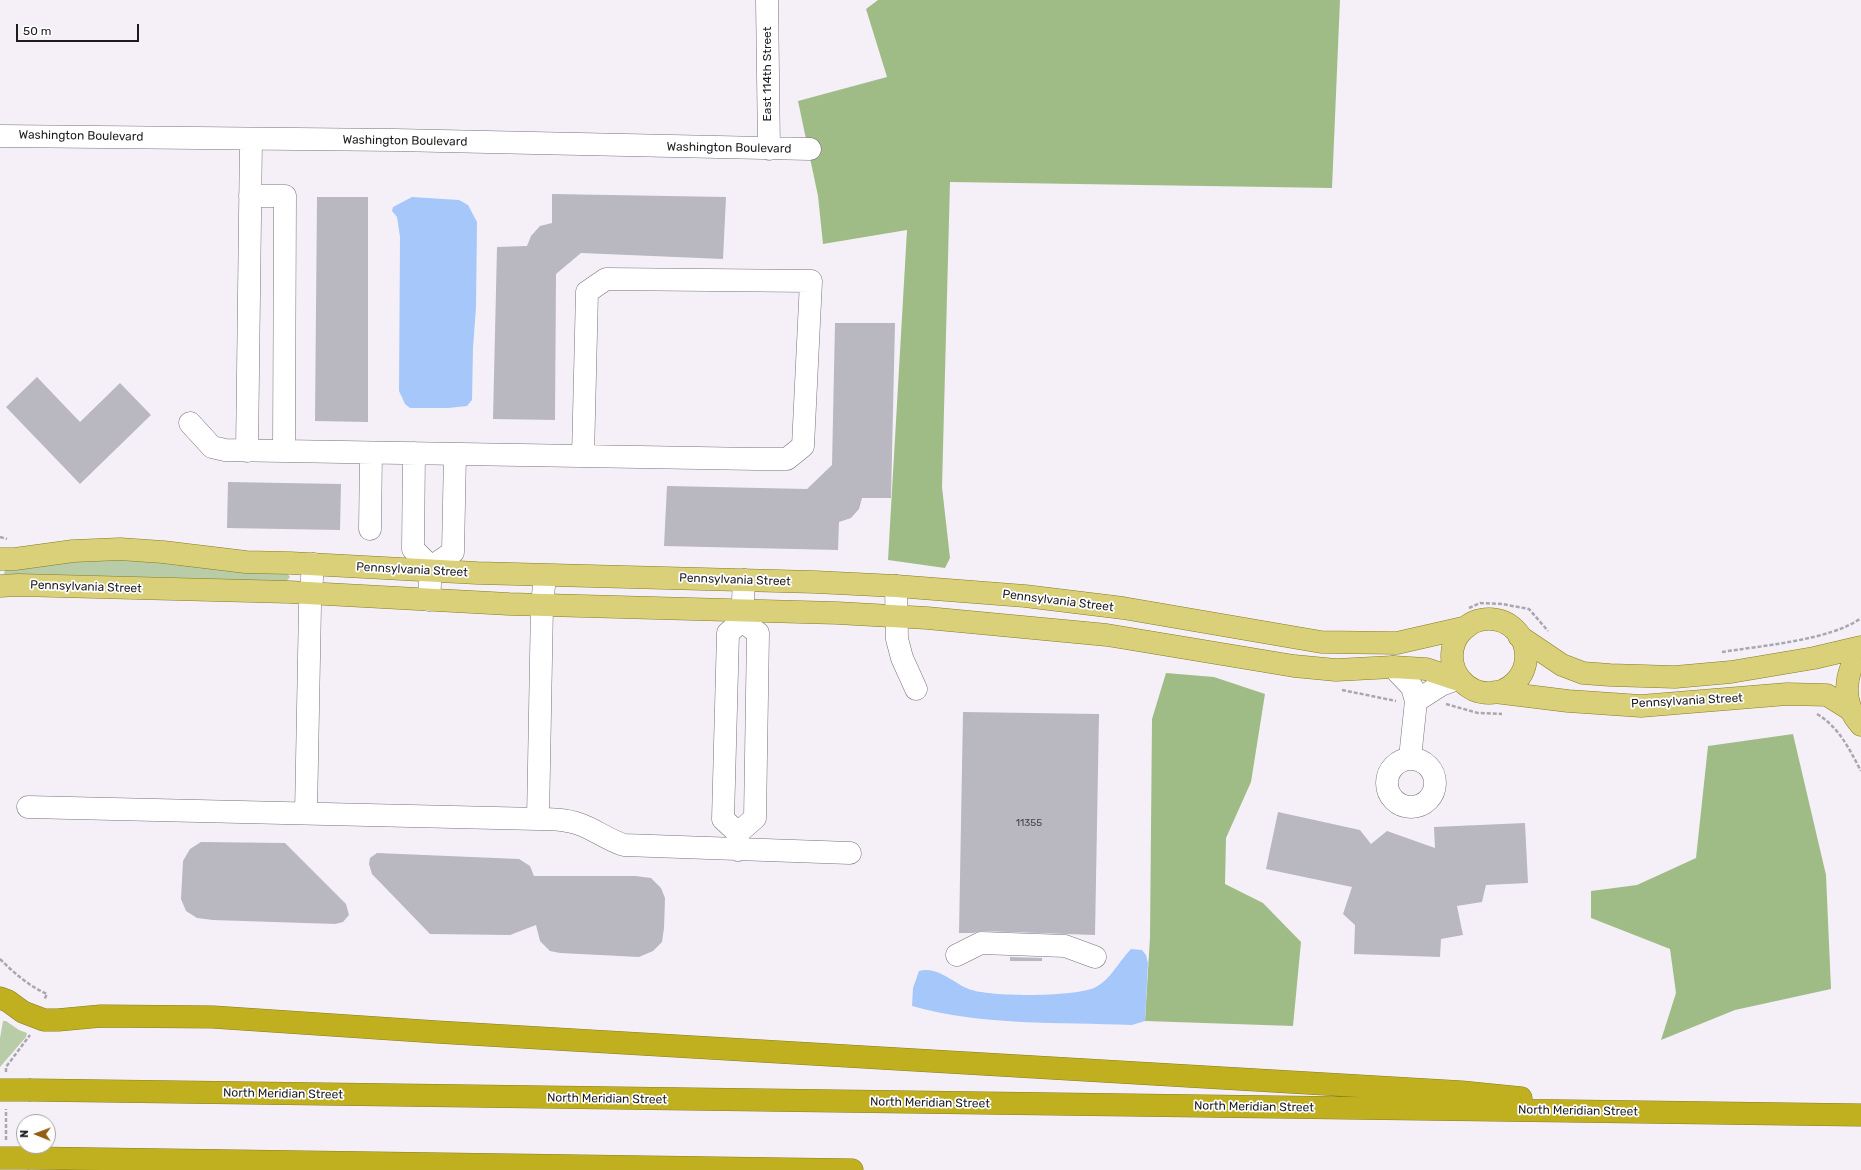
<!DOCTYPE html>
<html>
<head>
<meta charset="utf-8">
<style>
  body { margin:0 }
  #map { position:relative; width:1861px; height:1170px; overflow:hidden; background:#f5f0f8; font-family:Rubik,sans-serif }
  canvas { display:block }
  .north { position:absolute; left:16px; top:1114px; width:40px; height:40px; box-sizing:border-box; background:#fff; border:1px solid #a5a4a5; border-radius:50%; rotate:271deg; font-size:11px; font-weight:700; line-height:16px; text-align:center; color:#1e1c1f }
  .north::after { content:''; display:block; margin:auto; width:14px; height:18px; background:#935f13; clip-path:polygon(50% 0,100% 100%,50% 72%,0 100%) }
  .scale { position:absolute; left:16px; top:24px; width:123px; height:18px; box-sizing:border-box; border:2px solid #1e1c1f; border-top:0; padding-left:5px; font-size:12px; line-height:14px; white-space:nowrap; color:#1e1c1f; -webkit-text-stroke:3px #fff; paint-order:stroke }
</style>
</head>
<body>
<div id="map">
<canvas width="1861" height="1170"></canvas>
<div class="north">N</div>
<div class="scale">50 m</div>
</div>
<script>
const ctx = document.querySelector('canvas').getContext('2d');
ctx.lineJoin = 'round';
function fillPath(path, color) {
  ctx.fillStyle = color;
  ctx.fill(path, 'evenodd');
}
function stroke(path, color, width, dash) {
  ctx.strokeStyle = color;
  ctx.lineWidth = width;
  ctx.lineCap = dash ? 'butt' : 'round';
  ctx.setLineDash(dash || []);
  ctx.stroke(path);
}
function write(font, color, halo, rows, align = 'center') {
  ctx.font = font + ' Rubik,sans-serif';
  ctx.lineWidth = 3.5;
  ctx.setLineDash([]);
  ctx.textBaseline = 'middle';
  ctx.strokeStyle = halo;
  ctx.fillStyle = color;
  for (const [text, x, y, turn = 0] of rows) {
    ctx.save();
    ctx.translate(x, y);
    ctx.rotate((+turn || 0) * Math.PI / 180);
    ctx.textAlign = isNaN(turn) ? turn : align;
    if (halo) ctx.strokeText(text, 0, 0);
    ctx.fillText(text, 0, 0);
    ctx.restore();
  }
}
fillPath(new Path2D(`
  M 117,559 L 287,573 L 290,577 L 286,582 L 4,574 L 5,570 L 48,564 Z
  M 3,1021 L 6,1021 L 19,1030 L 27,1033 L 26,1037 L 0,1067 L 0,1038 Z`), '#b9cca8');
fillPath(new Path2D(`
  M 878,0 L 1340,0 L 1332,188 L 950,182 L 942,487 L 950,558 L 945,568 L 888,560 L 907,230 L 823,244 L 818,196 L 798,101 L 887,77 L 866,9 Z
  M 1166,673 L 1214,677 L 1265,694 L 1251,782 L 1226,838 L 1225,884 L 1263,903 L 1301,942 L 1293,1026 L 1145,1021 L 1150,937 L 1152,719 Z
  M 1793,734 L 1826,875 L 1831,989 L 1735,1010 L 1661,1040 L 1676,993 L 1670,949 L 1591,918 L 1591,891 L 1637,885 L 1696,858 L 1708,746 Z`), '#a0bc86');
fillPath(new Path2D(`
  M 412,197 L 459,200 L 468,205 L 477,222 L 476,307 L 473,348 L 472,400 L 467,406 L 448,408 L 410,408 L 405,404 L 399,391 L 400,237 L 397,217 L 392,211 L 393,207 Z
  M 1131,949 L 1142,950 L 1146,955 L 1148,963 L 1145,1021 L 1132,1025 C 1059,1022 983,1026 912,1006 L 913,988 L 919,971 C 938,965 955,985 972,990 C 994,997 1077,997 1096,987 C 1111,979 1119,961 1131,949 Z`), '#a6c7fa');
fillPath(new Path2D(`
  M 552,194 L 726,197 L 723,259 L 581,253 L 556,274 L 555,420 L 493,419 L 497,247 L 527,246 L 531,236 L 540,226 L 552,223 Z
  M 317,197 L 368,197 L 368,422 L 315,421 Z
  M 835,323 L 895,323 L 891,498 L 862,498 L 859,509 L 851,518 L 839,522 L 838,550 L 664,546 L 667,486 L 807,489 L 832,465 Z
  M 37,377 L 80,422 L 120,383 L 151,415 L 80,484 L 6,407 Z
  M 228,482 L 341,484 L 340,530 L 227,528 Z
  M 963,712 L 1099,714 L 1095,935 L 981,931 L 973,933 L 959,933 Z
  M 1278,812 L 1360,830 L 1371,844 L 1387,831 L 1435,848 L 1434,827 L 1525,823 L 1528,883 L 1486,885 L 1482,902 L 1457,906 L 1463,935 L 1441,939 L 1440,957 L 1354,954 L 1355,925 L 1343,914 L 1352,887 L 1266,869 Z
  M 201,842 L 285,843 L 346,904 L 349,915 L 343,922 L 335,924 L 213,920 L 197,918 L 186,911 L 181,899 L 183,861 L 190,849 Z
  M 377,853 L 519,859 L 530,866 L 534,876 L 635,876 L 651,878 L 661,888 L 665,898 L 664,928 L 662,942 L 653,951 L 639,957 L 560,953 L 550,951 L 540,941 L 536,925 L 510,935 L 430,934 L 372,874 L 369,864 L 370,858 Z
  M 1010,957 L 1042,958 L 1042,961 L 1010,961 Z`), '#b9b7bf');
const minor = new Path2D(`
  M 767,0 L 769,149
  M 0,136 L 395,140 L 810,149
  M 250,196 L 285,196 L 284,451
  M 190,423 L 212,447 L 225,450 L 757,459 L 787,459 L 803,446 L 811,281 L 606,279 L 587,292 L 583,456
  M 247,451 L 251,139
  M 414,453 L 413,549 L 431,567 L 429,600
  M 370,529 L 371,453
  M 431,567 L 453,552 L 455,454
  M 896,586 L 897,639 L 902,658 L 916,689
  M 1393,667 L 1412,687 L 1416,701 L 1410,758
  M 1416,701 L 1441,685 L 1457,679
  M1387 783a24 24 0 1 1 48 0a24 24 0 1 1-48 0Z
  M 28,807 L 538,819 C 551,819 566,819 579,824 C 594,829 608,840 624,845 L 850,853
  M 306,813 L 310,606 L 313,564
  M 538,819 L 542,605 L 545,576
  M 738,833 L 755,818 L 758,633 L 742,621
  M 738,850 L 738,833 L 723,819 L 728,633 L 742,621 L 744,580
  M 957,955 L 981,943 L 1065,946 L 1095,957`);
const major = new Path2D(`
  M 0,559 L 15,559 L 73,551 L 120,549 L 163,552 L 246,562 L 290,563 L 477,573 L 815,582 L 896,586 L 1025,596 L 1123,608 L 1321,642 L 1397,643 L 1467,627
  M 0,586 L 18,585 L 289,592 L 509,604 L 837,613 L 927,618 L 1107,635 L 1294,666 L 1336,670 L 1393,667 L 1426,669 L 1462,681
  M1452 656a37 37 0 1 1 74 0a37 37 0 1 1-74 0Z
  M 1519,636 L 1562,665 L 1583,673 L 1610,675 L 1675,677 L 1731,672 L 1814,658 L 1861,647
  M 1861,651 C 1844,672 1841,704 1861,725
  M 1495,692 L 1568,701 L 1641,706 L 1787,694 L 1827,695 L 1851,710`);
const highway = new Path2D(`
  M 0,998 L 8,1001 L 23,1012 L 44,1020 L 58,1020 L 101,1016 L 213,1017 L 437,1032 L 1461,1092 L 1521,1098
  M 31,1090 L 1861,1115
  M 30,1158 L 852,1170`);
stroke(minor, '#78737a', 23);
stroke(major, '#877c1f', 23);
stroke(highway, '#877c1f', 23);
stroke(new Path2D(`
  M 0,537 L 7,539
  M 1469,608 L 1480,603 L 1502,604 L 1529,609 L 1548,631
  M 1722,652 C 1759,646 1832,640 1861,618
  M 1342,690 L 1396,701
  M 1446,704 L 1478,713 L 1502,714
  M 1817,714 C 1840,728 1849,749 1861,771
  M 0,959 C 14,973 29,986 47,994 L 44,1000
  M 6,1072 L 6,1067 L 30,1035
  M 6,1140 L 6,1109`), '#aaa6ad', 2.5, [4, 2]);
stroke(minor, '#fff', 22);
stroke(major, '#d9d079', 22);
stroke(highway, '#c0b01f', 22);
const highwayBridge = new Path2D(`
  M 0,1090 L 31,1090
  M 0,1158 L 30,1158`);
stroke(highwayBridge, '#877c1f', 23, []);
stroke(highwayBridge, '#c0b01f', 22);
write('10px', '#454347', null, [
  ["11355",1029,823]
]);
write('12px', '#1e1c1f', '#fff', [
  ["East 114th Street",768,74,-90],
  ["Washington Boulevard",81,136,1],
  ["Washington Boulevard",405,141,1],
  ["Washington Boulevard",729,148,1],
  ["Pennsylvania Street",412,570,3],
  ["Pennsylvania Street",735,580,2],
  ["Pennsylvania Street",86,587,2],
  ["Pennsylvania Street",1058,601,7],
  ["Pennsylvania Street",1687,701,-3],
  ["North Meridian Street",283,1094,1],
  ["North Meridian Street",607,1099,1],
  ["North Meridian Street",930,1103,1],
  ["North Meridian Street",1254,1107,1],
  ["North Meridian Street",1578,1111,1]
]);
</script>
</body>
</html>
